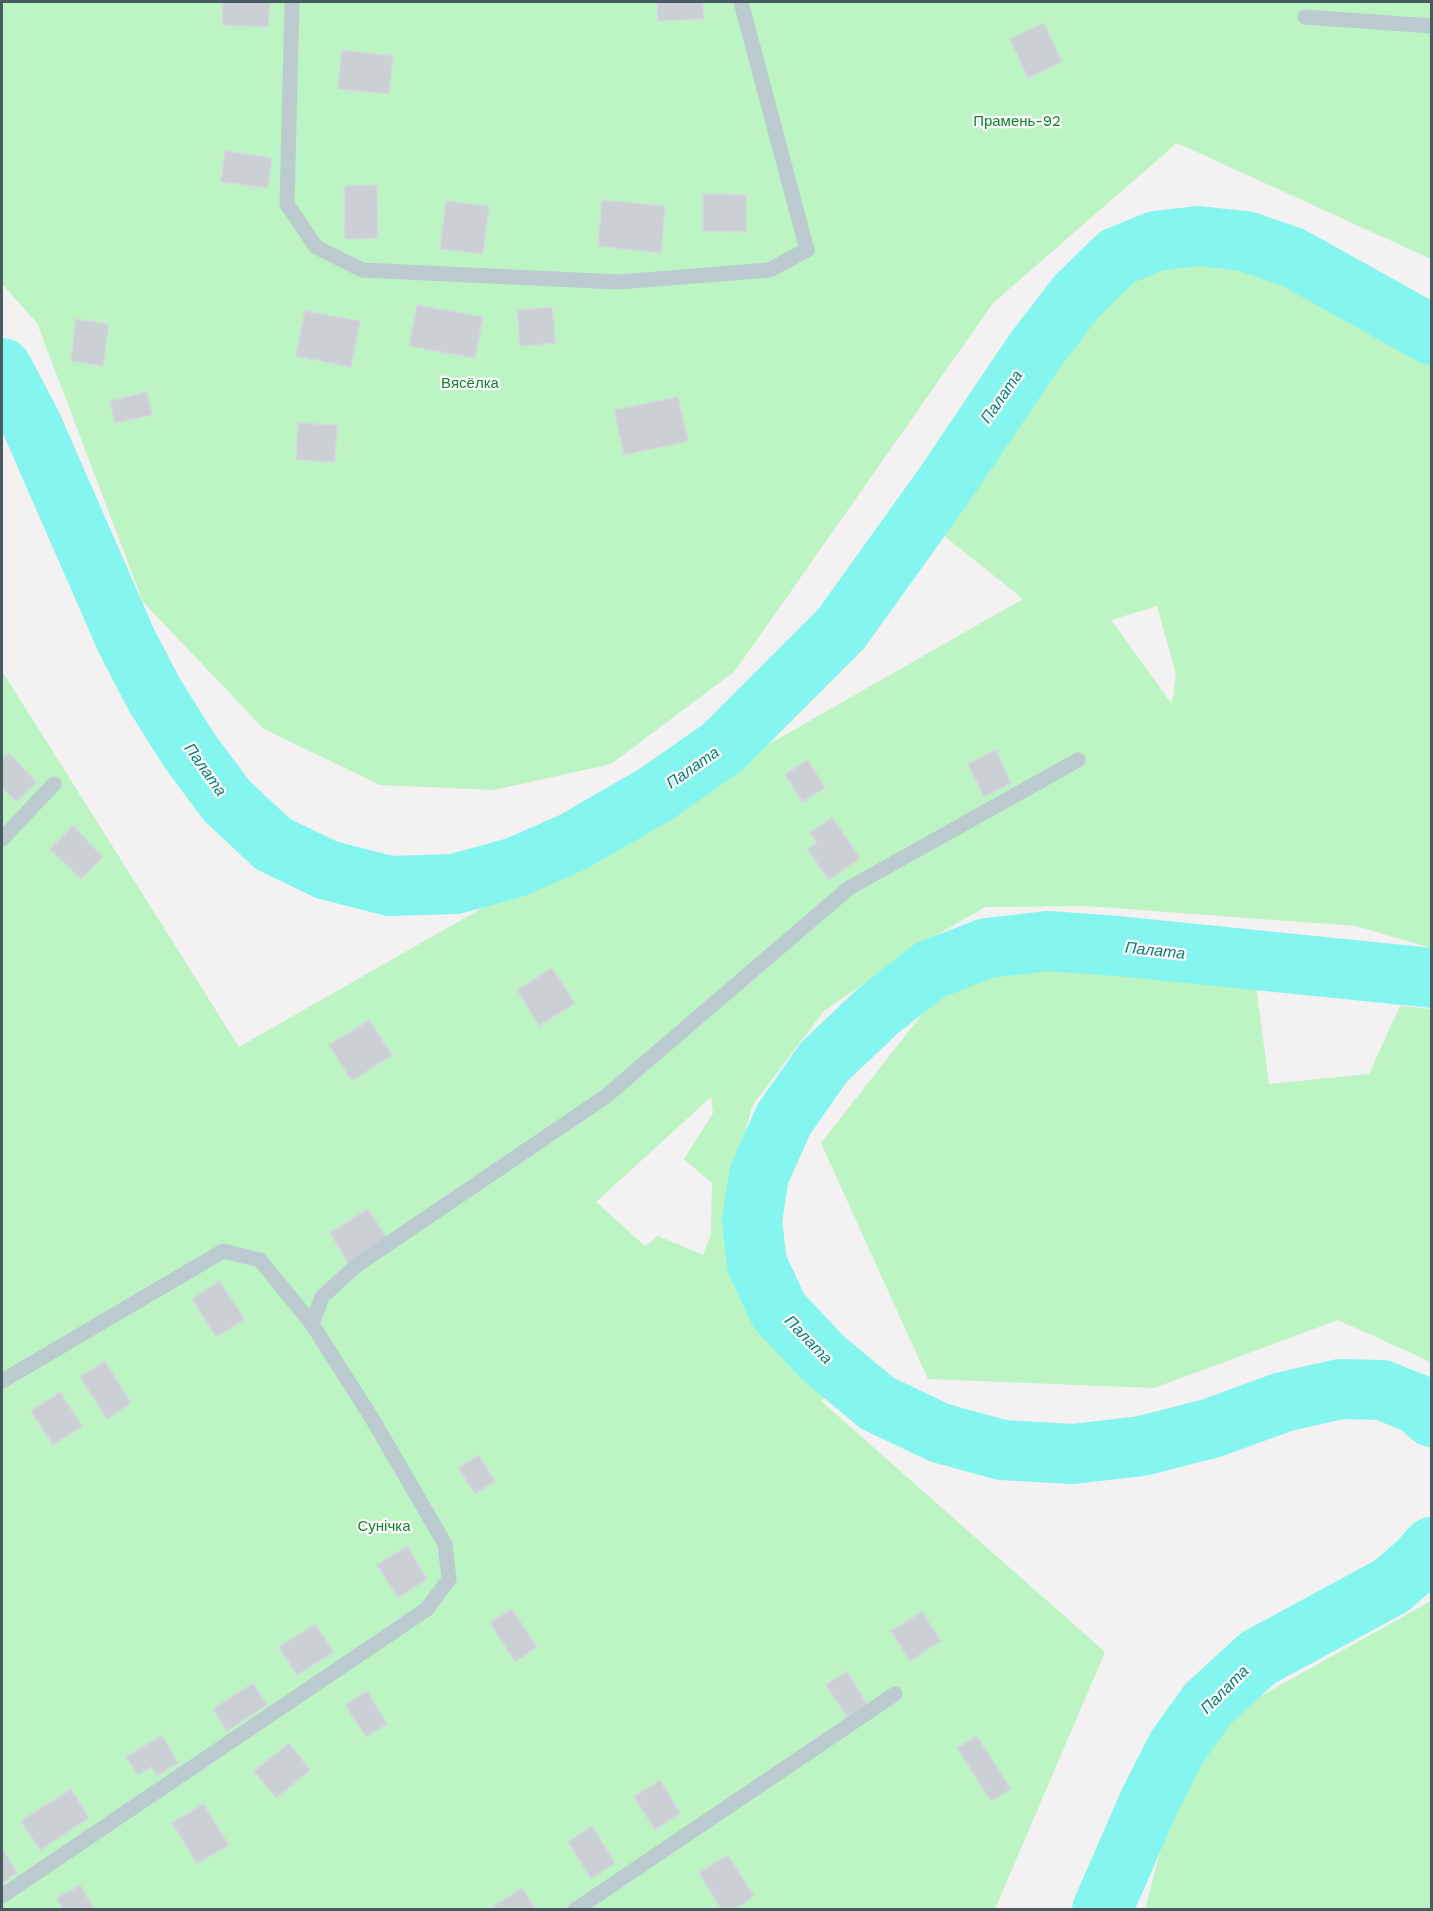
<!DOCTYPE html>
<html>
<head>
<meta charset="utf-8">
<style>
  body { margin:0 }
  #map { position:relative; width:1433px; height:1911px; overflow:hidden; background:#f3f1f1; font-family:"Work Sans",sans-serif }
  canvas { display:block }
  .frame { position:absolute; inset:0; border:3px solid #475b60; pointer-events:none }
</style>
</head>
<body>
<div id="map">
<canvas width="1433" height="1911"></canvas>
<div class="frame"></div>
</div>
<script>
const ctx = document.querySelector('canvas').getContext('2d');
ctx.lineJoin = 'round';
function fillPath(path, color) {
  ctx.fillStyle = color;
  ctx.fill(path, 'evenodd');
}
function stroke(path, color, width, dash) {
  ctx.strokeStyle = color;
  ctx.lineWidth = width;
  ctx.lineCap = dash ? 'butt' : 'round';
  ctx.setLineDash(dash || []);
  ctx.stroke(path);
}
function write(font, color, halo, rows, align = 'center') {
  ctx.font = font + ' "Work Sans",sans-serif';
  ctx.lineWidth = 4.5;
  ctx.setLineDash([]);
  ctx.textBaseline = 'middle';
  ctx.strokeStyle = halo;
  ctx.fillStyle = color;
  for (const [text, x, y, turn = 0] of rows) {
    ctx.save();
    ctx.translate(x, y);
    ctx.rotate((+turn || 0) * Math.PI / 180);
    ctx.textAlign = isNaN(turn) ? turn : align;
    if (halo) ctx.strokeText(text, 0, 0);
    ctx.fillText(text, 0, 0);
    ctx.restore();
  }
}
fillPath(new Path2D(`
  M 2,2 L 1431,2 L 1431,259 L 1177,143 L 993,303 L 735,671 L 611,764 L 494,790 L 380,785 L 264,729 L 143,602 L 37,323 L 2,284 Z
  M 1198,259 L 1277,273 L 1412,350 L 1431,364 L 1431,948 L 1356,926 L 1086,906 L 985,907 L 913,949 L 824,1011 L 752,1106 L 732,1182 L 737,1266 L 762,1321 L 834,1389 L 821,1401 L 1105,1652 L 995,1909 L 2,1909 L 2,671 L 239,1047 L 1023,599 L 943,535 L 1096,307 L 1137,277 ZM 1157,606 L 1176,674 L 1172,704 L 1111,620 ZM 711,1097 L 713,1113 L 684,1159 L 712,1183 L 711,1235 L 703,1255 L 658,1236 L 645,1246 L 596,1202 Z
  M 967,957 L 1255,978 L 1269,1084 L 1369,1074 L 1400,1006 L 1431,1009 L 1431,1362 L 1338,1320 L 1154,1388 L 928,1379 L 821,1143 Z
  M 1431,1601 L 1431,1909 L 1145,1909 L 1191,1735 Z`), '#bcf4c3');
stroke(new Path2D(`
  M 2,368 L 32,425 L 126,640 L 154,694 L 189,750 L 227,801 L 273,844 L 327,870 L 390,886 L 455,884 L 516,867 L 573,842 L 656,794 L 723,747 L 841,629 L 943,487 L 1034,352 L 1077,296 L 1117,257 L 1156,241 L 1198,236 L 1245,241 L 1292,257 L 1432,335
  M 1432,978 L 1118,946 L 1048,941 L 987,948 L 930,970 L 879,1010 L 824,1062 L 784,1119 L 759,1175 L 752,1221 L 757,1264 L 779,1311 L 823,1358 L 877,1403 L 940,1433 L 1002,1450 L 1073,1454 L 1142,1446 L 1212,1428 L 1283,1402 L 1340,1389 L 1382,1390 L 1417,1404 L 1432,1417
  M 1102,1910 L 1150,1800 L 1177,1747 L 1208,1704 L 1258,1658 L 1391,1586 L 1419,1562 L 1432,1547`), '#85f5ef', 60);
const building = new Path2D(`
  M 223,2 L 270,2 L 268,27 L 222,25 Z
  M 657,2 L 703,2 L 704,19 L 658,21 Z
  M 1044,23 L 1062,62 L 1028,78 L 1010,39 Z
  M 342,50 L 393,56 L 389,94 L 338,89 Z
  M 225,151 L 272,158 L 268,188 L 221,182 Z
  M 377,185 L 378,238 L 345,239 L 344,186 Z
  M 703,194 L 746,195 L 746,232 L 703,231 Z
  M 602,200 L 665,206 L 661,253 L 598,246 Z
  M 446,201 L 489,206 L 483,254 L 440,249 Z
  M 417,305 L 483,317 L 475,358 L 409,346 Z
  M 552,307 L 556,343 L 520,346 L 517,310 Z
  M 305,311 L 360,321 L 351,367 L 296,356 Z
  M 76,319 L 109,324 L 103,366 L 71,361 Z
  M 147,392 L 152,415 L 115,423 L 110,401 Z
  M 678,397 L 688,441 L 624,455 L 614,410 Z
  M 298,423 L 337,425 L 335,462 L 296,460 Z
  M 996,750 L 1011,783 L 984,797 L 968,764 Z
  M 9,753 L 37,783 L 16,802 L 2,787 L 2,760 Z
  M 808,760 L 825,788 L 802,802 L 785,774 Z
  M 832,817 L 860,858 L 829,880 L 807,849 L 817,843 L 810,833 Z
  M 73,826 L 103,857 L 81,879 L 50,849 Z
  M 552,968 L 575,1003 L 539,1026 L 517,990 Z
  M 369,1020 L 392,1055 L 352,1081 L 329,1045 Z
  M 368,1209 L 387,1238 L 348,1263 L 330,1233 Z
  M 219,1281 L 245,1319 L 216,1337 L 192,1299 Z
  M 105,1361 L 131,1403 L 107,1419 L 80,1377 Z
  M 60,1392 L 82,1426 L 53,1445 L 31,1411 Z
  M 479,1455 L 495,1481 L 475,1494 L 458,1468 Z
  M 407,1546 L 427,1579 L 398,1598 L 377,1565 Z
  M 512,1609 L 537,1647 L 515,1662 L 490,1623 Z
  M 922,1612 L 941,1641 L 910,1661 L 891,1631 Z
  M 315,1624 L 334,1652 L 297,1675 L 279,1647 Z
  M 847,1671 L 867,1704 L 847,1717 L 826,1685 Z
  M 253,1683 L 267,1705 L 227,1731 L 213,1709 Z
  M 367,1691 L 387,1724 L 366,1737 L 345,1705 Z
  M 162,1735 L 178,1763 L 157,1776 L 151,1767 L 138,1775 L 126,1757 Z
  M 977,1736 L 1011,1789 L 991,1801 L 957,1748 Z
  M 289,1743 L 310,1770 L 276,1798 L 254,1771 Z
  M 660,1780 L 680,1813 L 655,1830 L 634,1797 Z
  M 71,1789 L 89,1818 L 40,1850 L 21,1821 Z
  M 203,1804 L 229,1845 L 197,1864 L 172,1823 Z
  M 592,1826 L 615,1863 L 591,1879 L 568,1842 Z
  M 2,1848 L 17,1873 L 2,1883 Z
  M 728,1855 L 754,1896 L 734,1910 L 722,1910 L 699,1873 Z
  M 80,1885 L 95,1910 L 63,1910 L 57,1898 Z
  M 522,1888 L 536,1910 L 496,1910 L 494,1906 Z`);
fillPath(building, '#cad0d4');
stroke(building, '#d4d9dd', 1.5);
stroke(new Path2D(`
  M 292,2 L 287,204 L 316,247 L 362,270 L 619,282 L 769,270 L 807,250 L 741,2
  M 1305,17 L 1432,26
  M 2,839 L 54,784
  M 2,1381 L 223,1251 L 260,1260 L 312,1324
  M 2,1896 L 427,1609 L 449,1579 L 445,1544 L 373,1420 L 312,1324 L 322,1297 L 357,1265 L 605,1097 L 849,888 L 1078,760
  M 575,1910 L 895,1694`), '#bbcbcf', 15);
write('15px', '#0e852b', '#fff', [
  ["Прамень-92",1017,122],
  ["Вясёлка",470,384],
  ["Сунічка",384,1527]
]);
write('italic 16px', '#067f79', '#fff', [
  ["Палата",1002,397,-55],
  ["Палата",693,768,-35],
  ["Палата",205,770,55],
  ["Палата",1155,951,6],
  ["Палата",808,1340,46],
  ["Палата",1225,1690,-45]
]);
</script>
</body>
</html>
